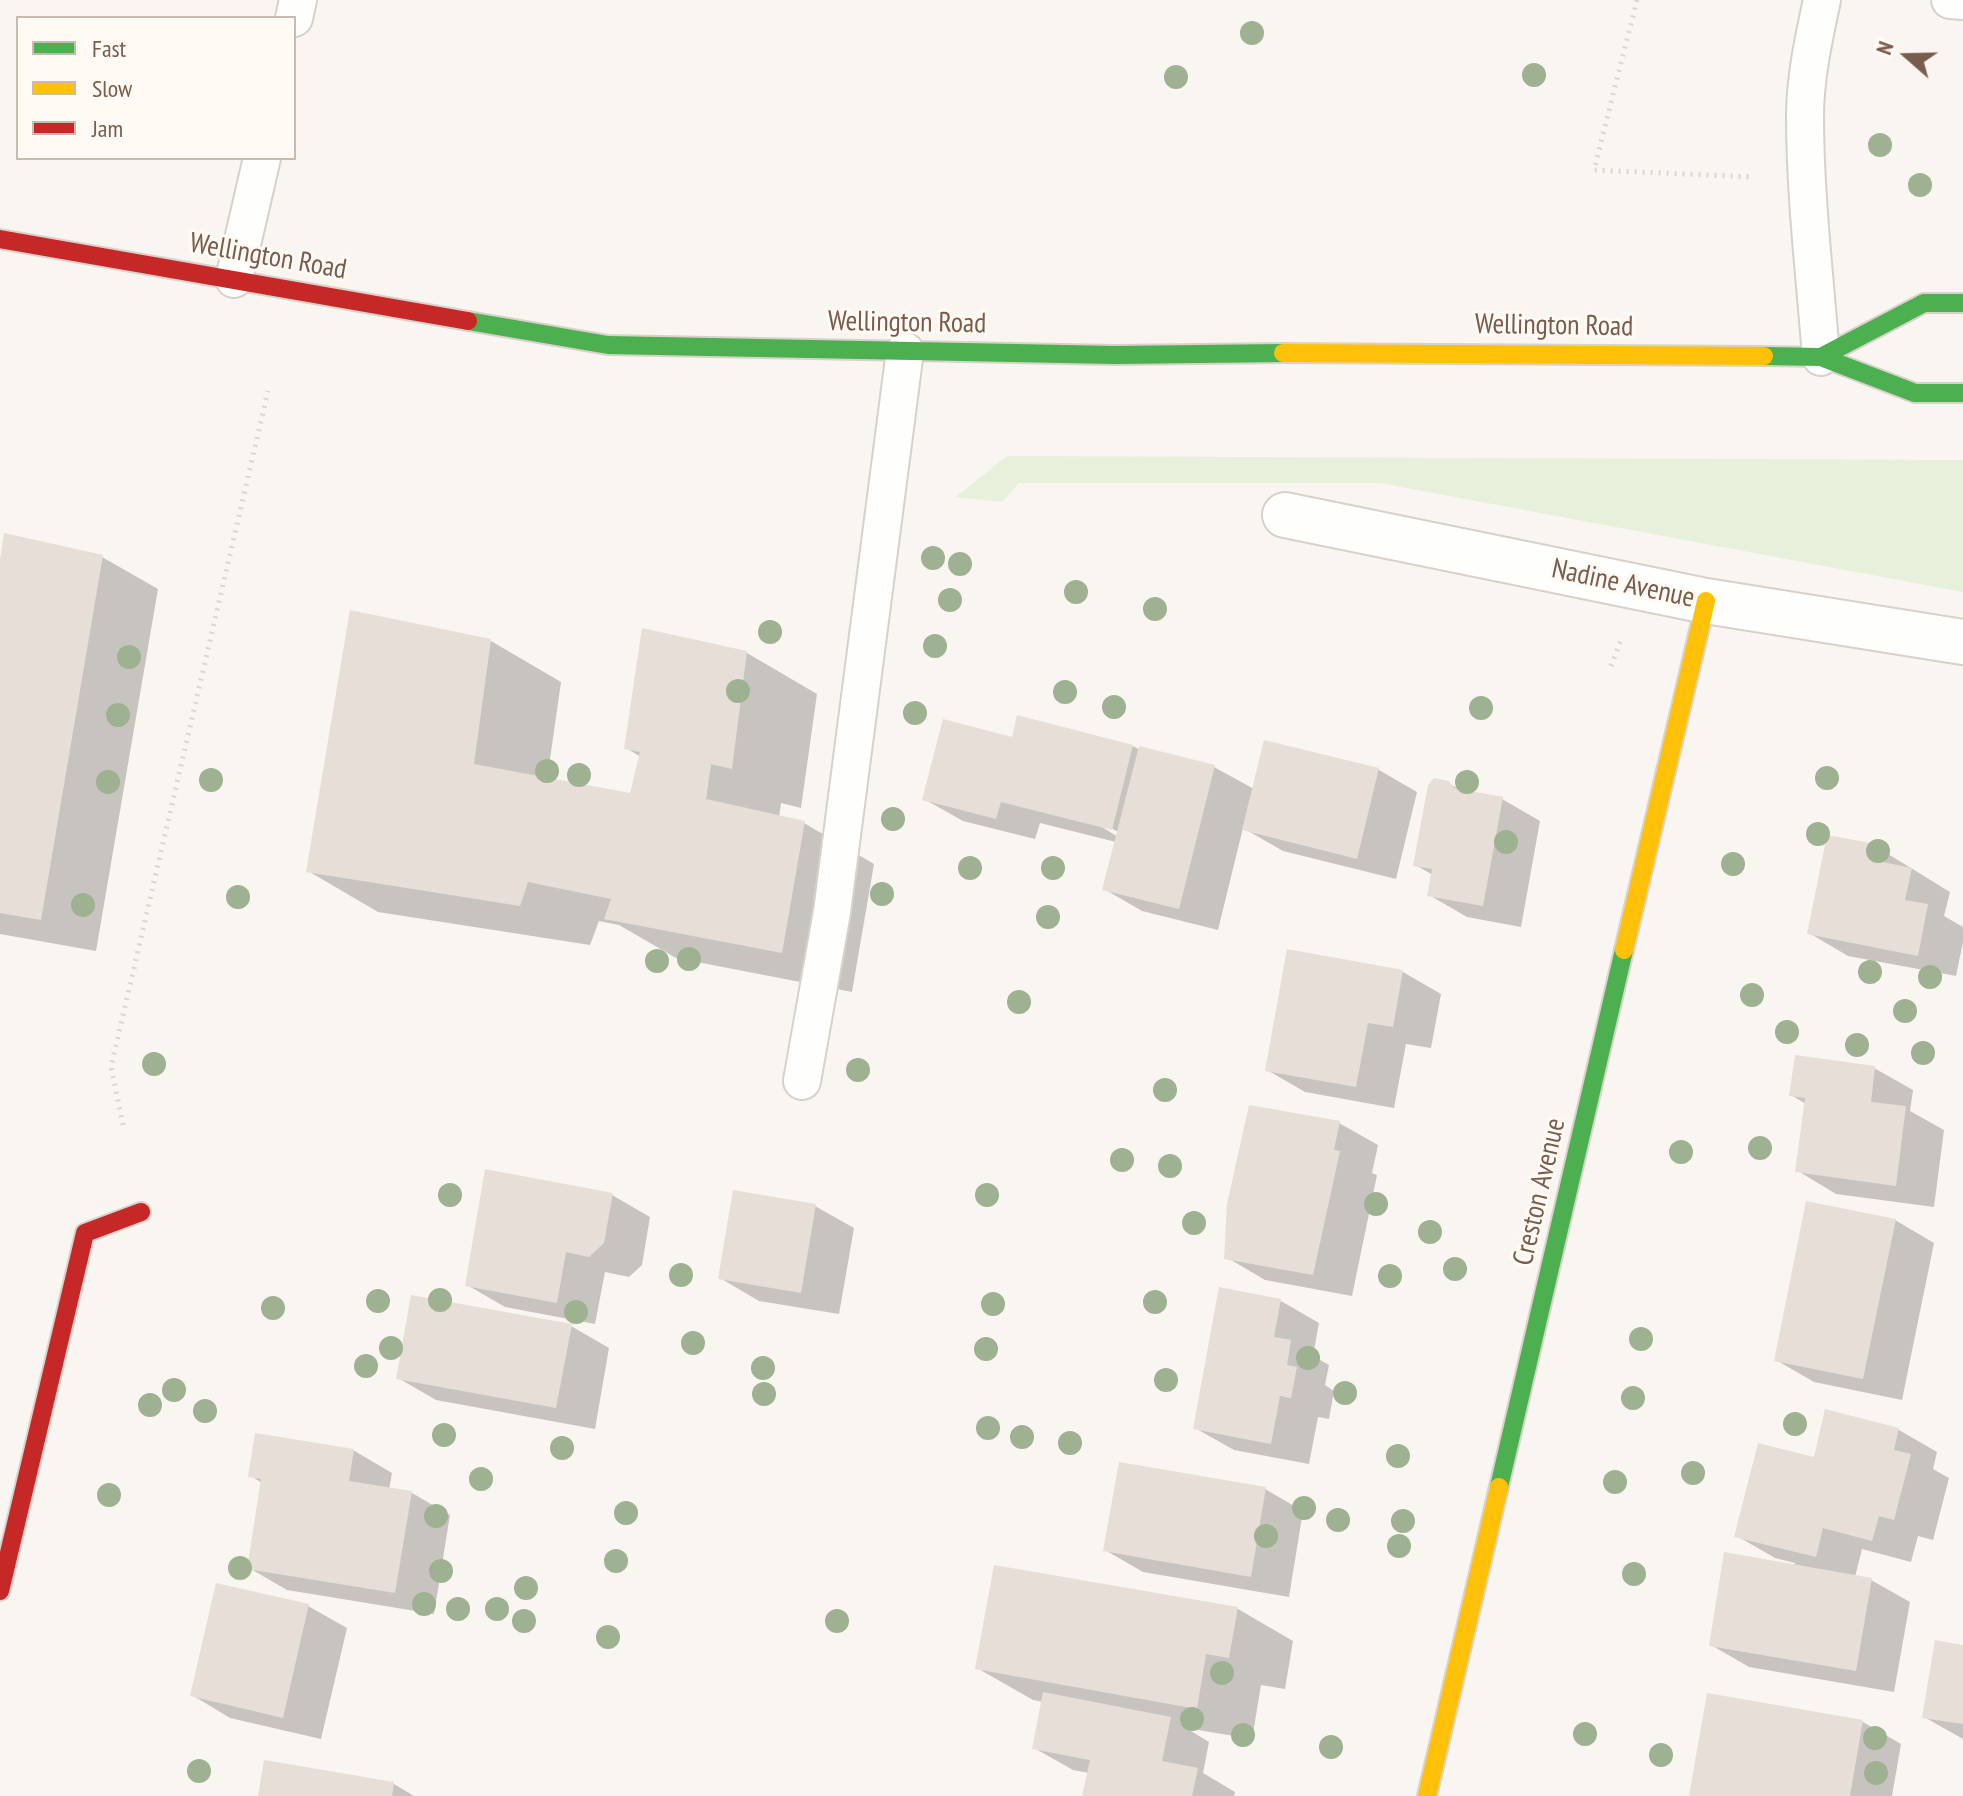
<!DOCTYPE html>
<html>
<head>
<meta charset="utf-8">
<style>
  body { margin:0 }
  #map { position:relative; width:1963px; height:1796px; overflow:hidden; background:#f9f5f0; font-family:"PT Sans Narrow",sans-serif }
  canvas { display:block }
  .legend { position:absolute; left:16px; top:16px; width:280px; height:144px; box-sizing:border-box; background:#fffaf3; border:2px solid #cabbb1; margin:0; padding:10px 14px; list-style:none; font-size:24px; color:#7a5c4d }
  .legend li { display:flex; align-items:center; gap:16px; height:40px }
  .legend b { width:40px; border:2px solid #cabbb1 }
  .north { position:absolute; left:1867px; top:16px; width:80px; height:80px; -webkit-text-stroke:6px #fffaf3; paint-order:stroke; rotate:290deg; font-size:22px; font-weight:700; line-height:32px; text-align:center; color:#7a5c4d }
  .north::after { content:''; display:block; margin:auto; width:28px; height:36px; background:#7a5c4d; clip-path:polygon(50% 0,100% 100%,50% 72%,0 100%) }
</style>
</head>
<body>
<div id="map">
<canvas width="1963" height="1796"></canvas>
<ul class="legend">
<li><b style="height:10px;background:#4caf50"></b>Fast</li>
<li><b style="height:10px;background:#ffc107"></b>Slow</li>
<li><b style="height:10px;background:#c62828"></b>Jam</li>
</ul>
<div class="north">N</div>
</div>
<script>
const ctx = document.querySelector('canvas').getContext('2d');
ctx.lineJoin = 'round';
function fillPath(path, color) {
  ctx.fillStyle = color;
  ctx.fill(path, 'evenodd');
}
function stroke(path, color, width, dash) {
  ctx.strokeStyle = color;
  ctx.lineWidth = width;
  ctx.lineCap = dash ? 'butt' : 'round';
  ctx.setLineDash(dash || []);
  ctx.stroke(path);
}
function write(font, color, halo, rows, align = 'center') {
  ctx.font = font + ' "PT Sans Narrow",sans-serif';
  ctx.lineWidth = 6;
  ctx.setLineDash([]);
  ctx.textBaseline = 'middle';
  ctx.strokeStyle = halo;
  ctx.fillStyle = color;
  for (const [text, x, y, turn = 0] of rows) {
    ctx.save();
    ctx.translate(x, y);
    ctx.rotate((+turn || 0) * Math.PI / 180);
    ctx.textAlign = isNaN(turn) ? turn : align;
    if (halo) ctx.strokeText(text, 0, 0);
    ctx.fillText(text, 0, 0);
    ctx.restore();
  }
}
fillPath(new Path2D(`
  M 1007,456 L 1963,460 L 1963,592 L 1380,483 L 1019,483 L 1002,502 L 956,497 Z`), '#e7f0db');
fillPath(new Path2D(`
  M 102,557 L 158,589 L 96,951 L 0,934 L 0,573 Z
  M 491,641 L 561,682 L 547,780 L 632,795 L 641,757 L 626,748 L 747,653 L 817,694 L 801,808 L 781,803 L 779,818 L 804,823 L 874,864 L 852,992 L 676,958 L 619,925 L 599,921 L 590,945 L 378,912 L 308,871 Z
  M 1019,718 L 1133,746 L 1140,750 L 1214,767 L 1254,789 L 1265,743 L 1379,770 L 1417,792 L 1396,879 L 1283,851 L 1243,828 L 1218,930 L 1142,911 L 1104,889 L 1116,842 L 1040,823 L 1035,839 L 963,821 L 924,799 L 1013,740 ZM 1104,824 L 1118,832 L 1118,837 L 1102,827 Z
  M 1448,783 L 1464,792 L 1502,799 L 1540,821 L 1521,927 L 1467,917 L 1429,895 L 1433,875 L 1415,865 Z
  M 1875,846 L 1950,892 L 1944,916 L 1963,927 L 1963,942 L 1956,976 L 1848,956 L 1809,933 Z
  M 1403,972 L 1441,994 L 1431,1048 L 1406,1044 L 1394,1108 L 1305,1092 L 1267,1070 Z
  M 1874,1068 L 1913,1090 L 1910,1111 L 1944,1130 L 1934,1207 L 1836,1194 L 1798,1171 L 1806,1104 L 1791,1095 Z
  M 1339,1123 L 1378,1145 L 1372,1173 L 1377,1175 L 1352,1296 L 1265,1280 L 1226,1257 Z
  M 612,1195 L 650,1217 L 642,1265 L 629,1277 L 605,1272 L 595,1324 L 505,1307 L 467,1285 Z
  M 815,1206 L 854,1228 L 839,1314 L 759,1301 L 720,1278 Z
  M 1895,1220 L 1934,1243 L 1902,1400 L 1814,1382 L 1776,1360 Z
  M 1281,1301 L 1319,1323 L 1313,1356 L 1329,1365 L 1325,1385 L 1334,1391 L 1329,1419 L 1318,1417 L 1309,1464 L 1234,1450 L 1195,1428 Z
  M 571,1326 L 609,1348 L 595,1429 L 436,1400 L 398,1378 Z
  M 1827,1412 L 1899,1430 L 1937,1452 L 1933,1469 L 1949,1478 L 1933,1540 L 1918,1536 L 1911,1562 L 1862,1549 L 1855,1577 L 1871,1580 L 1910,1602 L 1894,1692 L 1749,1667 L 1711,1645 L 1794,1566 L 1795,1563 L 1775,1558 L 1737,1536 L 1815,1460 Z
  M 353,1450 L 392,1473 L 389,1490 L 412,1493 L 450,1515 L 434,1614 L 287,1590 L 249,1568 L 262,1483 L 251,1476 Z
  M 1265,1489 L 1303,1511 L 1289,1597 L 1143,1572 L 1105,1550 Z
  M 308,1606 L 347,1628 L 321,1739 L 230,1718 L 192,1695 Z
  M 1238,1609 L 1293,1641 L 1285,1689 L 1261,1685 L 1252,1739 L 1186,1728 L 1209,1742 L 1203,1773 L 1235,1792 L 1234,1796 L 1084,1796 L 1089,1773 L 1073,1770 L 1034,1748 L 1043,1702 L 1033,1700 L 977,1668 Z
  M 1963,1647 L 1963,1739 L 1924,1717 Z
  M 1708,1696 L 1863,1722 L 1901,1744 L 1892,1796 L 1691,1796 Z
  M 266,1763 L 394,1784 L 414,1796 L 260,1796 Z`), '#0003');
fillPath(new Path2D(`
  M 4,533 L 103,555 L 41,920 L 0,913 L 0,560 Z
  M 350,610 L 491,639 L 474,764 L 630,793 L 640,752 L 624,749 L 642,628 L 747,651 L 732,769 L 711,764 L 706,799 L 805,821 L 782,953 L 604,919 L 611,899 L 528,882 L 520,906 L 306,872 Z
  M 1017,715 L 1133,745 L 1112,830 L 1001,802 L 996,819 L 922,800 L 943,719 L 1012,737 Z
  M 1264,740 L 1379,768 L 1357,859 L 1242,830 Z
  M 1139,746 L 1215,765 L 1179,909 L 1102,890 Z
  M 1434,778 L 1449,781 L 1454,788 L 1503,797 L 1483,906 L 1427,896 L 1432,869 L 1413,866 L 1428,785 Z
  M 1827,835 L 1876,844 L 1873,860 L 1912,868 L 1905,900 L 1928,904 L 1918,956 L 1807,934 Z
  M 1287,949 L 1403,970 L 1393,1027 L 1368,1023 L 1356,1087 L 1265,1071 Z
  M 1795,1055 L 1875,1066 L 1871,1102 L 1906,1106 L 1896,1186 L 1795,1172 L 1805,1098 L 1789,1096 Z
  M 1249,1105 L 1340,1121 L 1334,1150 L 1340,1151 L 1313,1275 L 1224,1259 L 1227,1204 Z
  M 485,1169 L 613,1193 L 604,1243 L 589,1257 L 566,1252 L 557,1303 L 465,1286 Z
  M 733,1190 L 816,1204 L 801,1293 L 718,1279 Z
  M 1806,1201 L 1896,1219 L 1863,1379 L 1774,1361 Z
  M 1219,1287 L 1281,1299 L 1274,1337 L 1291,1340 L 1287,1365 L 1297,1367 L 1291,1398 L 1280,1396 L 1271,1444 L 1193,1429 Z
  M 411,1295 L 572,1324 L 556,1408 L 396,1379 Z
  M 1825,1409 L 1899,1428 L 1894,1450 L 1911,1454 L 1894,1520 L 1879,1516 L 1872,1541 L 1823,1528 L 1816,1557 L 1734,1537 L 1758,1443 L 1814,1457 Z
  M 255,1433 L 354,1449 L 349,1481 L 412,1491 L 395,1593 L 247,1569 L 261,1479 L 248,1477 Z
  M 1119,1462 L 1266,1487 L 1251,1577 L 1103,1551 Z
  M 1724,1552 L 1872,1578 L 1856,1671 L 1709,1646 Z
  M 994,1565 L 1238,1607 L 1229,1658 L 1206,1654 L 1197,1709 L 975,1669 Z
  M 216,1583 L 309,1604 L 283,1718 L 190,1696 Z
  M 1935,1640 L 1963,1645 L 1963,1724 L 1922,1718 Z
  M 1043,1692 L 1171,1717 L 1162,1761 L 1198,1768 L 1192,1796 L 1082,1796 L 1090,1760 L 1032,1749 Z
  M 1707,1693 L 1863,1720 L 1850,1796 L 1689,1796 Z
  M 264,1760 L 394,1782 L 392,1796 L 258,1796 Z`), '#e6ded7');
const lane = new Path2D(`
  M 1950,0 L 1963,1
  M 294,18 L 298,0
  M 234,279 L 262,158
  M 1821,357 C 1815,277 1805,196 1805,116 C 1805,78 1814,37 1822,0
  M 802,1081 L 832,912 L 905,351`);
const street = new Path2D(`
  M 1285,515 L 1706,601 L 1963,642`);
const fast = new Path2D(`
  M 468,321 L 608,345 L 1115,355 L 1283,353
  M 1764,356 L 1821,357 L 1915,393 L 1963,393
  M 1821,357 L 1924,303 L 1963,303
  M 1499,1487 L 1624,950`);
const slow = new Path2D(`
  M 1283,353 L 1764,356
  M 1624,950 L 1706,601
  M 1427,1796 L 1499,1487`);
const jam = new Path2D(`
  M 0,239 L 468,321
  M 0,1591 L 85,1233 L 141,1212`);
stroke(lane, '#d7d1cb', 40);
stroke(street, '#d7d1cb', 48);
stroke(fast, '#d9d2cb', 22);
stroke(slow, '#d9d2cb', 22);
stroke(jam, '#d9d2cb', 22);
stroke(new Path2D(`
  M 1637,0 L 1594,170 L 1753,177
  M 1611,666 L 1621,640
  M 123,1125 L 111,1067 L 268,391`), '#dcd5d0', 5, [2, 6]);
stroke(lane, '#fefefd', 36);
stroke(street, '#fefefd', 44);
stroke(fast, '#4caf50', 18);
stroke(slow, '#ffc107', 18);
stroke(jam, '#c62828', 18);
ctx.fillStyle = '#9eb190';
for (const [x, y] of [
  [1252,33],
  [1534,75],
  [1176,77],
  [1880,145],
  [1920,185],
  [933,558],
  [960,564],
  [1076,592],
  [950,600],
  [1155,609],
  [770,632],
  [935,646],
  [129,657],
  [738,691],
  [1065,692],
  [1114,707],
  [1481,708],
  [915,713],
  [118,715],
  [547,771],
  [579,775],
  [1827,778],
  [211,780],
  [108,782],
  [1467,782],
  [893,819],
  [1818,834],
  [1506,842],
  [1878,851],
  [1733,864],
  [970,868],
  [1053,868],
  [882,894],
  [238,897],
  [83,905],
  [1048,917],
  [689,959],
  [657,961],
  [1870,972],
  [1930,977],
  [1752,995],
  [1019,1002],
  [1905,1011],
  [1787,1032],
  [1857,1045],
  [1923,1053],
  [154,1064],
  [858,1070],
  [1165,1090],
  [1760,1148],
  [1681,1152],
  [1122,1160],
  [1170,1166],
  [450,1195],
  [987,1195],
  [1376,1204],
  [1194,1223],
  [1430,1232],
  [1455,1269],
  [681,1275],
  [1390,1276],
  [440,1300],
  [378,1301],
  [1155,1302],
  [993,1304],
  [273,1308],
  [576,1312],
  [1641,1339],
  [693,1343],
  [391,1348],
  [986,1349],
  [1308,1358],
  [366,1366],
  [763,1368],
  [1166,1380],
  [174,1390],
  [1345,1393],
  [764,1394],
  [1633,1398],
  [150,1405],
  [205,1411],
  [1795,1424],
  [988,1428],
  [444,1435],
  [1022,1437],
  [1070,1443],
  [562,1448],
  [1398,1456],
  [1693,1473],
  [481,1479],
  [1615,1482],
  [109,1495],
  [1304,1508],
  [626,1513],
  [436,1516],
  [1338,1520],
  [1403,1521],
  [1266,1536],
  [1399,1546],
  [616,1561],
  [240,1568],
  [441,1571],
  [1634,1574],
  [526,1588],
  [424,1604],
  [458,1609],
  [497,1609],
  [524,1621],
  [837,1621],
  [608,1637],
  [1222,1673],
  [1192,1719],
  [1585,1734],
  [1243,1735],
  [1875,1738],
  [1331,1747],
  [1661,1755],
  [199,1771],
  [1876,1773]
]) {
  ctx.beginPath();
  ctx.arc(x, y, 12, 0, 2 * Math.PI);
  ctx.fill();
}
write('28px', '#7a5c4d', '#fffaf3', [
  ["Wellington Road",268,257,10],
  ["Wellington Road",907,323,1],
  ["Wellington Road",1554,326,1],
  ["Nadine Avenue",1623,584,12],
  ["Creston Avenue",1540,1192,-77]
]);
</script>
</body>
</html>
